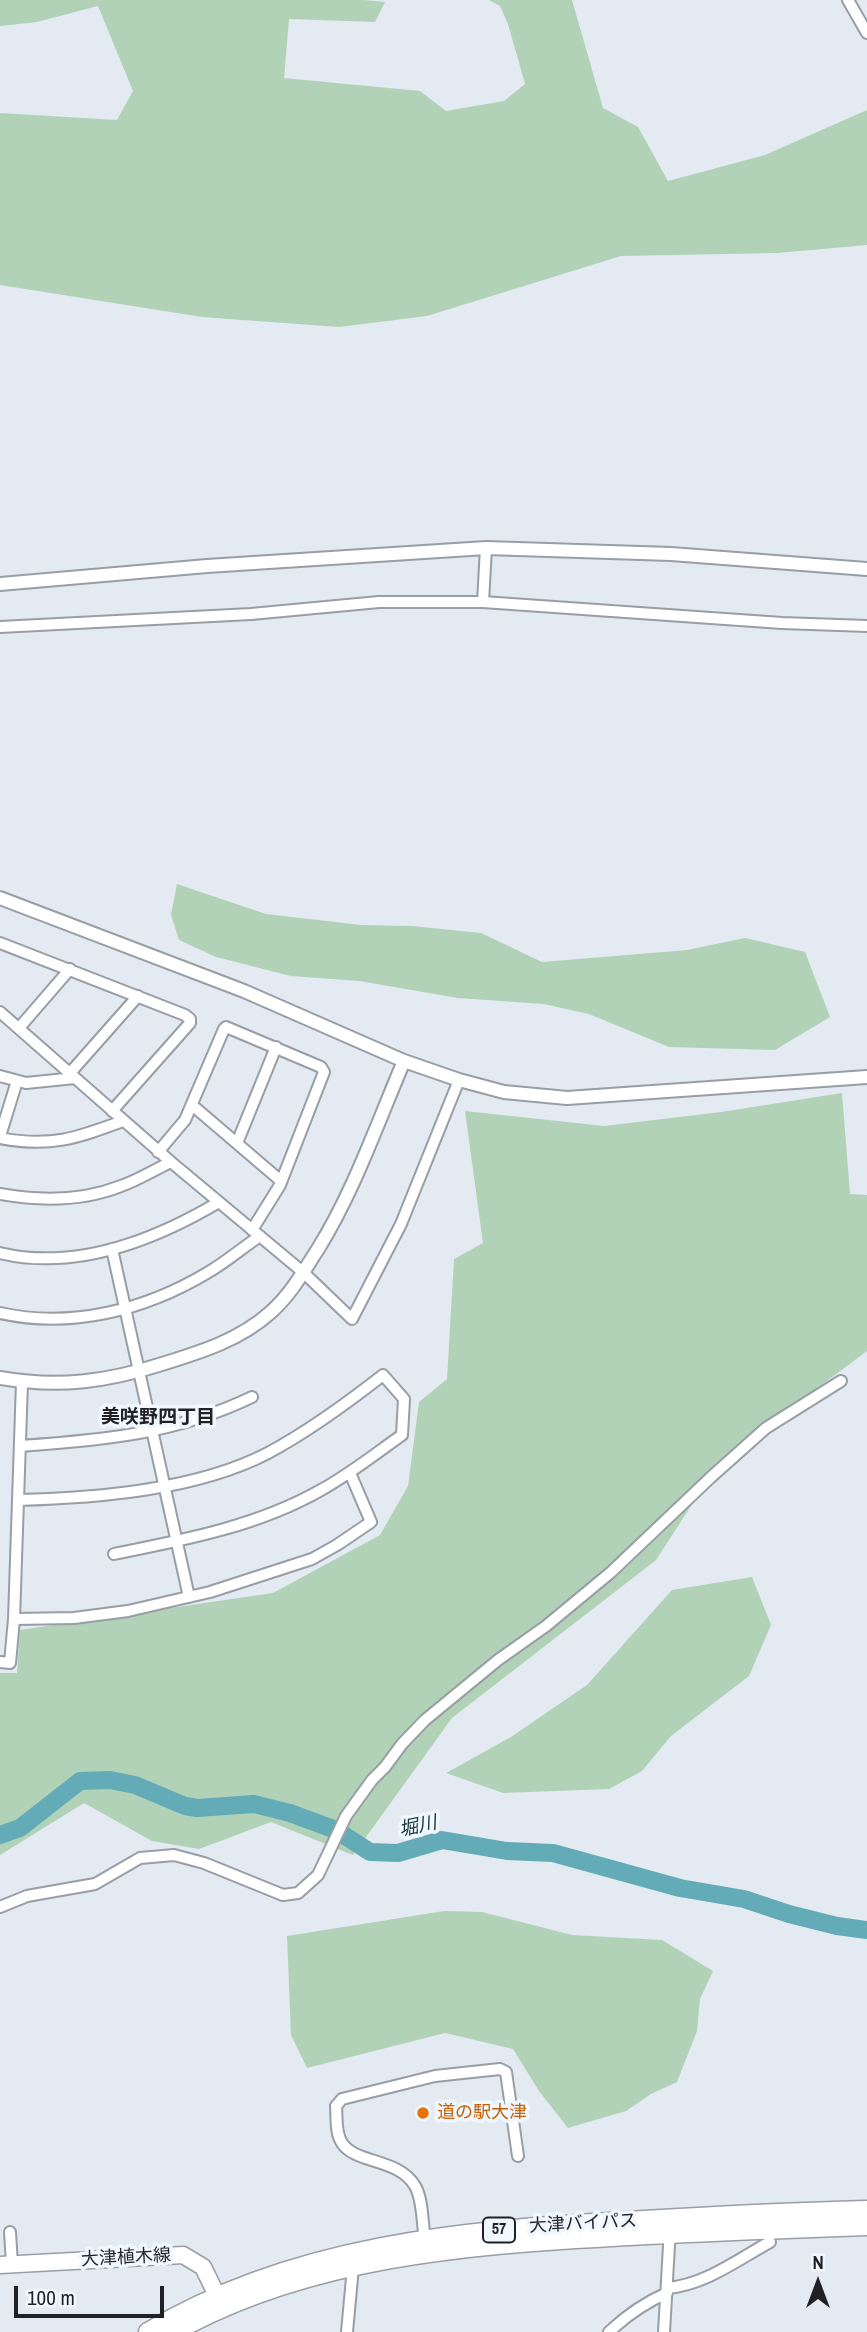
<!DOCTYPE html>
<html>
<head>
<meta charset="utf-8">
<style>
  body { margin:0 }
  #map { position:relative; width:867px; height:2332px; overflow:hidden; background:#e3eaf2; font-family:"Archivo Narrow",sans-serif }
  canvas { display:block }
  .north { position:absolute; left:783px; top:2248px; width:70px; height:70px; -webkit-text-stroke:5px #f1f7fe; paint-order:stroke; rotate:0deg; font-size:19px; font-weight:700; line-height:28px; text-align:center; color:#1f2124 }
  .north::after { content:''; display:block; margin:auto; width:24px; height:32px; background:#1f2124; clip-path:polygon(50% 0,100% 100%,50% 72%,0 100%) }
  .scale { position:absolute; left:14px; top:2286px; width:150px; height:32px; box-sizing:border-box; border:4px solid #1f2124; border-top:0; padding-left:9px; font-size:21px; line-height:24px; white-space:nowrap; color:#1f2124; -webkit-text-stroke:5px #f1f7fe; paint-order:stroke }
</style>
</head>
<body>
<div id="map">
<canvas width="867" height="2332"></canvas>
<div class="north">N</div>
<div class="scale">100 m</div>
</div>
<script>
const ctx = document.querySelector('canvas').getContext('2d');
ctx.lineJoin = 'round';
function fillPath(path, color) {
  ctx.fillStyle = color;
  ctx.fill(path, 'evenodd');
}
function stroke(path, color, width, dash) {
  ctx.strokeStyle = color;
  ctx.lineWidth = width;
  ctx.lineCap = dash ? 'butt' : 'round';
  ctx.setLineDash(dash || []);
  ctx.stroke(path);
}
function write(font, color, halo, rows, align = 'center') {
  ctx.font = font + ' "Archivo Narrow","Noto Sans JP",sans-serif';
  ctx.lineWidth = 7;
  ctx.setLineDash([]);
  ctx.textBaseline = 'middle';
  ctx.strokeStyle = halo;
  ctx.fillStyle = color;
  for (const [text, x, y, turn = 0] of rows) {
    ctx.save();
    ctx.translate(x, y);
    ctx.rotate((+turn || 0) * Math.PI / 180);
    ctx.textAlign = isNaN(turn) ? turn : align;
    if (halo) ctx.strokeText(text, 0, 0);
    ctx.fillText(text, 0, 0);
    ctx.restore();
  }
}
fillPath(new Path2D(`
  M 0,0 L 364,0 L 385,2 L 375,22 L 289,19 L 284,78 L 420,91 L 446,111 L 504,101 L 525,84 L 508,24 L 500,6 L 489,0 L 572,0 L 603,108 L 638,127 L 668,181 L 765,155 L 867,110 L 867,245 L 778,253 L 621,256 L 427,316 L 339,327 L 202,317 L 0,285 L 0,113 L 117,120 L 133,91 L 98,6 L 37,22 L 0,26 Z
  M 177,884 L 266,914 L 361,925 L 412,926 L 481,933 L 542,962 L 687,950 L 745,938 L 805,952 L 830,1017 L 775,1050 L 669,1047 L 589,1014 L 543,1004 L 458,998 L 359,981 L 291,976 L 216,957 L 179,940 L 171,915 Z
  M 842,1093 L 850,1194 L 867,1195 L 867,1351 L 720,1461 L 656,1560 L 452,1718 L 353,1855 L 271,1822 L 199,1849 L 152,1841 L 84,1803 L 0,1855 L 0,1673 L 17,1673 L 20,1630 L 273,1593 L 380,1535 L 408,1486 L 419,1402 L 447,1379 L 454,1259 L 483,1243 L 465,1111 L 604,1126 L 721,1112 Z
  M 752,1577 L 771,1625 L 749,1676 L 671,1736 L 642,1771 L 609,1789 L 503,1793 L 446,1773 L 511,1737 L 587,1685 L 672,1590 Z
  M 444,1911 L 482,1912 L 572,1935 L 662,1940 L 713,1971 L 700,1999 L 697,2031 L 677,2082 L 651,2094 L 626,2111 L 568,2128 L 539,2091 L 513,2049 L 445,2033 L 307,2068 L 291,2035 L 287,1936 Z`), '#b1d2b7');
stroke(new Path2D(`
  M 0,1835 L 20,1828 L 80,1781 L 110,1780 L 135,1785 L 185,1806 L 197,1808 L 254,1804 L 290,1813 L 336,1830 L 370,1852 L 398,1853 L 442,1840 L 507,1851 L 553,1853 L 680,1888 L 744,1899 L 789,1914 L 837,1926 L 867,1930`), '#63acb7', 18);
const minor = new Path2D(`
  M 848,0 L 867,33
  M 483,602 L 486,548
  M 0,627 L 251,614 L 379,602 L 483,602 L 782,623 L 867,626
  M 0,943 L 185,1015 L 190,1019 L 190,1023 L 112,1111
  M 0,1012 L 171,1162 L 304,1273 L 352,1319 L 401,1224 L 459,1080
  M 19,1028 L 70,969
  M 70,1073 L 138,996
  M 0,1076 L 26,1083 L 75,1078
  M 192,1105 L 281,1181
  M 0,1136 L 17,1081
  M 0,1138 C 50,1148 77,1138 123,1121
  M 237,1143 L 276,1047
  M 158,1152 L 185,1120 L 224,1029 L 226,1027 L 321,1067 L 324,1072 L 280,1185 L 252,1230
  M 0,1194 C 39,1201 83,1201 121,1186 C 138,1180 154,1170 171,1162
  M 112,1249 L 189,1597
  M 0,1253 C 75,1271 155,1240 219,1202
  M 0,1313 C 71,1329 145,1310 207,1273 C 225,1263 242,1248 260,1236
  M 20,1446 C 104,1440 175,1434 252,1397
  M 18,1500 C 97,1498 197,1490 268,1453 C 309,1431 346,1404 383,1375 L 404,1399 L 402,1435 C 375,1454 350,1474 321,1490 C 258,1526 184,1540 114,1554
  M 14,1619 L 74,1618 L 128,1611 L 210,1592 L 312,1559 L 337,1545 L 371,1522 L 350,1473
  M 0,1662 L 10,1663 L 14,1619 L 22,1382
  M 0,1907 L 27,1896 L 95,1884 L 140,1858 L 174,1855 L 204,1863 L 283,1895 L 298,1893 L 318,1875 L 346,1816 L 372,1780 L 385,1767 L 402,1744 L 425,1720 L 498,1660 L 546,1626 L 610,1573 L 710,1478 L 766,1428 L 841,1381
  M 10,2232 L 12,2265
  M 425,2239 C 422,2223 423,2199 415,2186 C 399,2158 355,2164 342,2143 C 335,2133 337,2117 336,2106 L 342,2099 L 435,2076 L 500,2069 L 506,2072 L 518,2156
  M 667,2288 C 705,2285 737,2260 770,2242
  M 347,2332 L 353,2267
  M 609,2332 C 627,2315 644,2303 667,2293
  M 664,2332 L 670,2228`);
const tertiary = new Path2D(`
  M 0,584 L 207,566 L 486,548 L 671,554 L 867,569
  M 0,898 L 244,991 L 404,1061 L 459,1080 L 504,1092 L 567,1098 L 867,1077
  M 0,1378 C 58,1388 106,1382 162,1364 C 201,1352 240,1340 271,1312 C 292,1293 303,1272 318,1249 C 354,1191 377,1124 404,1061`);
const primary = new Path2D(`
  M 0,2265 L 183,2255 L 203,2267 L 223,2308`);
const trunk = new Path2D(`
  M 148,2332 C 293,2245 463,2230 628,2221 C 708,2216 787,2212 867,2210
  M 174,2332 C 307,2258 464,2245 612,2237 C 697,2232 782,2229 867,2226`);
stroke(minor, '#989ea6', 14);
stroke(tertiary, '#989ea6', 16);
stroke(primary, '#989ea6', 19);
stroke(trunk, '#989ea6', 21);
stroke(minor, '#fff', 10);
stroke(tertiary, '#fff', 12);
stroke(primary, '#fff', 16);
stroke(trunk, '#fff', 18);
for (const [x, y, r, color] of [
  [423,2113,7,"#e8710a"]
]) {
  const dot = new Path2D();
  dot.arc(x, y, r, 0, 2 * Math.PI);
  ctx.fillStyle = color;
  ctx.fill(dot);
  stroke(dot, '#f1f7fe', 2.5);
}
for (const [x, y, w] of [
  [499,2230,32]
]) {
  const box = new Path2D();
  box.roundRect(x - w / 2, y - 12.5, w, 25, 5);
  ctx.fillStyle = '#f1f7fe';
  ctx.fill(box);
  stroke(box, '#1f2124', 2);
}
write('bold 16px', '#1f2124', null, [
  ["57",499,2230]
]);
write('18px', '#c56008', '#f1f7fe', [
  ["道の駅大津",437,2113]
], 'left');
write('18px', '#1f2124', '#f1f7fe', [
  ["大津バイパス",583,2224,-3],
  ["大津植木線",126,2258,-3]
]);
write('bold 19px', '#1f2124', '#f1f7fe', [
  ["美咲野四丁目",158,1418]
]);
write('italic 19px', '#13373c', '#f1f7fe', [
  ["堀川",418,1827,-12]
]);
</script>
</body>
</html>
